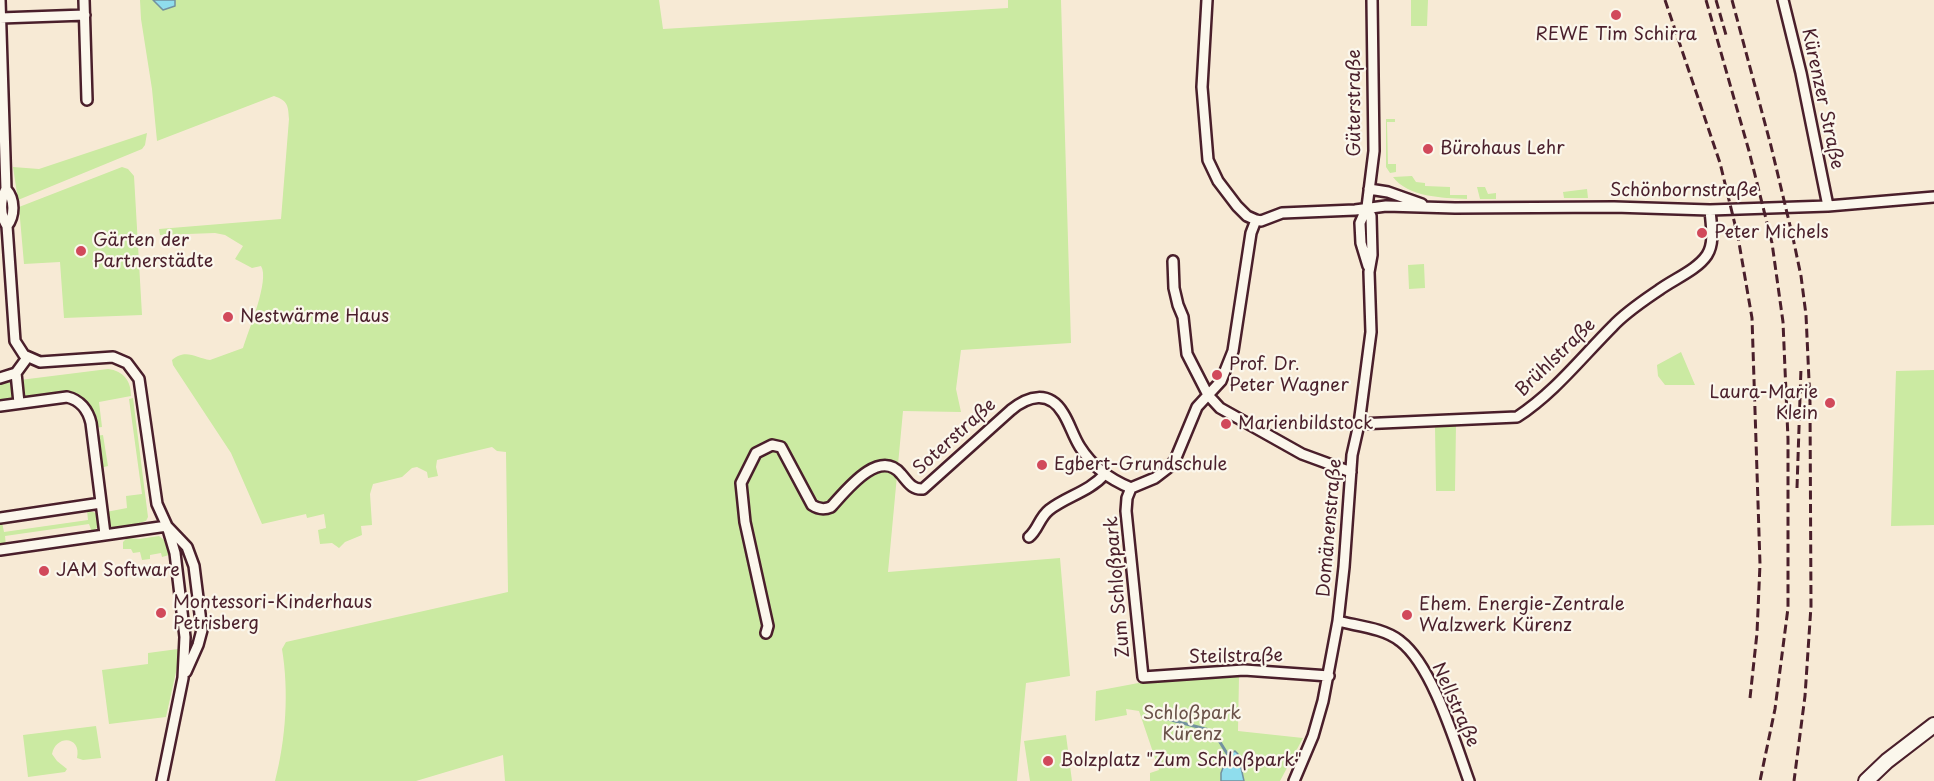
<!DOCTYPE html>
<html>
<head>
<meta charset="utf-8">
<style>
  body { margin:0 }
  canvas { display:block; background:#f7ead5 }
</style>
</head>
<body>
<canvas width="1934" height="781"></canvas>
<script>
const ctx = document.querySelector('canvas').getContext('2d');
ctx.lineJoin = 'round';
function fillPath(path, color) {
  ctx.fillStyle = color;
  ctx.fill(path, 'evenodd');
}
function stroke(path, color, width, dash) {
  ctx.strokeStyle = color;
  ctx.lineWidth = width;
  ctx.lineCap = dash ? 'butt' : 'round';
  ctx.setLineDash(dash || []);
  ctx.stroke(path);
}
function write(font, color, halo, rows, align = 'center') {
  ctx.font = font + ' "Playpen Sans",sans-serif';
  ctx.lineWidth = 4.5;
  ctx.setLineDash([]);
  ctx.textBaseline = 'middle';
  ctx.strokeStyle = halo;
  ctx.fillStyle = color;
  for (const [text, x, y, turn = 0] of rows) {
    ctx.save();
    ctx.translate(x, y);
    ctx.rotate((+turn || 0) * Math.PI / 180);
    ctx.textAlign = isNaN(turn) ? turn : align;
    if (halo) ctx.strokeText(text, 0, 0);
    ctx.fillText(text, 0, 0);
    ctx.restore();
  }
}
fillPath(new Path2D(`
  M 140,0 L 153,0 L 163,10 L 175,6 L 175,0 L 659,0 L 663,29 L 1008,8 L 1008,0 L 1061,0 L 1071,343 L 961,350 L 956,389 L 961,412 L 903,411 L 888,572 L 1060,558 L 1070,676 L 1026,683 L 1017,781 L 505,781 L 503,755 L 416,781 L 275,781 C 286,739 289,691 282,649 L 286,642 L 508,592 L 506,452 L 497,451 L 492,447 L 437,460 L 436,467 L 438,476 L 428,478 L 427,472 L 417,467 L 412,468 L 402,477 L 373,484 L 370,494 L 372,525 L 361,526 L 362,535 L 345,542 L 339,548 L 332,543 L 320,544 L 318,530 L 326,528 L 324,514 L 307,518 L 306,514 L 262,524 L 231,453 L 173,365 L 172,360 C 186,348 196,358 210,360 L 243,348 C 248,331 270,280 261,266 L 252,268 L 235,259 L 243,246 L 225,235 L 215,233 L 160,235 L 159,229 L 281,219 L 289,119 C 288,105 288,101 274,96 L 157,141 L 152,89 L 141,19 Z
  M 1411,0 L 1428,0 L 1427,26 L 1411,26 Z
  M 1386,119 L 1395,119 L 1395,122 L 1387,122 L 1388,164 L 1396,164 L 1396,172 L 1390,173 L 1386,167 Z
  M 147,133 L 145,145 L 142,149 L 18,200 L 13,167 L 39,169 Z
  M 122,167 L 128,169 L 134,176 L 142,315 L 64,318 L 60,262 L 24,264 L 19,207 Z
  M 1412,176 L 1416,182 L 1425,183 L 1425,186 L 1450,187 L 1450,195 L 1467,195 L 1467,199 C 1442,198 1408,197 1393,177 Z
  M 1477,187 L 1485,187 L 1488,194 L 1496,193 L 1496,199 L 1480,199 Z
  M 1587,189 L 1588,198 L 1564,198 L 1563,192 Z
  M 1424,264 L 1425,288 L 1409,289 L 1408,265 Z
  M 1681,352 L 1695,385 L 1665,385 L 1658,376 L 1657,365 Z
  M 108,369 C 124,371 131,381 131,396 L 99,402 L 102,427 L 94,428 L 84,402 L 27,399 L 22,393 L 20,380 Z
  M 1934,370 L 1934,525 L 1891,526 L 1896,371 Z
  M 13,382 L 14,395 L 9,400 L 0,403 L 0,384 Z
  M 133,398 L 148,517 L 146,521 C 135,524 126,528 114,529 L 107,522 L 106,512 L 127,508 L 126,496 L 142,494 L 129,399 Z
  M 1456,424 L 1455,491 L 1436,491 L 1435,426 Z
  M 103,435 L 108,466 L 100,468 L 96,436 Z
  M 87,510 L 96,513 L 99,517 L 99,526 L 92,532 L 89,524 L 5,536 L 6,546 L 0,546 L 0,523 L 2,522 L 4,532 L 88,520 Z
  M 159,536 L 164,540 L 169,555 L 162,557 L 161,553 L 150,555 L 150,559 L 142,560 L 140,552 L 133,553 L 131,549 L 123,549 L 123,542 L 127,538 L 139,539 Z
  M 178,649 L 178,663 L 166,717 L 109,724 L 102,670 L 148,664 L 148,653 Z
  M 1239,676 L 1238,731 L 1303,738 L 1280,781 L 1150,781 L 1150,773 L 1159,770 L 1139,711 L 1126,709 L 1127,715 L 1095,721 L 1096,691 L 1149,681 Z
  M 96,726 L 101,758 L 83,760 L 77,758 C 82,736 56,734 52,754 L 57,761 L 67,769 L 65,772 L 28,777 L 23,735 Z
  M 1066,735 L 1072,781 L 1030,781 L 1024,741 Z`), '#cbeaa2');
const water = new Path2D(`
  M 153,0 L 175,0 L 175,6 L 163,10 Z
  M 1235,751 L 1238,754 L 1244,781 L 1221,781 L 1221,773 L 1228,755 Z`);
fillPath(water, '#8fdded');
stroke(water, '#73919f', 1.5);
stroke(new Path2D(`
  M 1160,717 L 1213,731 L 1228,755`), '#73919f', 3);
const minor = new Path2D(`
  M 0,0 L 6,189 C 0,200 0,215 7,226 L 15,341 L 24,355 L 40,362 L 113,357 L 127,363 L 139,379 L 157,504 L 167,526 L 175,553 L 185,637 L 183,678 L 162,781
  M 84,0 L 87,100
  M 1207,0 L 1202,87 L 1208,160 L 1218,181 L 1237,206 L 1247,216 L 1256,220
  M 1783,0 L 1801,73 L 1828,206
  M 0,18 L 85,15
  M 6,189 C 15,199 15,216 7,226
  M 1369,189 L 1388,192 L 1422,204
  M 1173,261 L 1174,288 L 1178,305 L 1183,317 L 1187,354 L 1208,395 L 1220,408 L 1302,454 L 1351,472
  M 1368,266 L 1361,243 L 1360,223 L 1367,207 L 1374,151 L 1372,0
  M 16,373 L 19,403
  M 0,378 L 16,373 L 27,358
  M 0,406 L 67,397 C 80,400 88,410 91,423 L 105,534
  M 1359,424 L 1517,417 C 1554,393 1581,358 1613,326 C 1626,312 1643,301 1659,290 C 1674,279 1697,270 1707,255 C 1715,243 1711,224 1710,210
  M 0,518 L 101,503
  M 167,526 L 187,547 L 194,566 L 202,630 L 198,645 L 186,672
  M 1029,537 C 1038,530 1039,518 1049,510 C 1067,496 1089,492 1105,474
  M 0,550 L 167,526
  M 1338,621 C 1357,626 1384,628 1400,641 C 1432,665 1455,742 1469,781
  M 766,633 L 768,626 L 745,522 L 741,483 L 756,453 L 772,445 L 781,447 L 812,505 C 818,509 824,510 831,507 C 845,492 879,447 901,474 C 908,482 912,490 923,489 L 1011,410 C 1028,396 1049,390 1063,413 C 1070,424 1073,436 1080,447 C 1092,466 1111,480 1131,488
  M 1329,676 L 1244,670 L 1143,677 L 1126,511 L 1127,498 L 1131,488 L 1155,478 L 1168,468 L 1175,460 L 1197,407 L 1221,381 L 1233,351 L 1251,233 L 1256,220 L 1261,221 L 1282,213 L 1355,210 L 1386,206 L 1455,208 L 1614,207 L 1710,210 L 1828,206 L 1934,197
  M 1294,781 L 1313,736 L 1323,701 L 1338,621 L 1344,567 L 1352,455 L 1359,424 L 1371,332 L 1369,272 L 1372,255 L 1371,216 L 1367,207`);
const secondary = new Path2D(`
  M 1866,781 L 1887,761 L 1934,725`);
stroke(minor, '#4a1f2b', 14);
stroke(secondary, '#4a1f2b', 18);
stroke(minor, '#fbf7ec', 9);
stroke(secondary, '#fbf7ec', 14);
stroke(new Path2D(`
  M 1665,0 L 1720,163 L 1738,237 L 1752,318 L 1760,564 L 1757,633 L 1750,698
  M 1706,0 L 1749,151 L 1772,243 L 1783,322 L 1788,439 L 1788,608 L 1775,709 L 1760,781
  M 1716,0 L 1726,35
  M 1732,0 L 1771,146 L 1793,238 L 1801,276 L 1806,315 L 1810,402 L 1811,606 L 1805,696 L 1794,781
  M 1797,488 L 1801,368`), '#4a1f2b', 3, [9, 4.5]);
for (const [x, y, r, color] of [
  [1616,15,6,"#d1495b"],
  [1428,149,6,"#d1495b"],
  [1702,233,6,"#d1495b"],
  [81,251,6,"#d1495b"],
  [228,317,6,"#d1495b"],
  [1217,375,6,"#d1495b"],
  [1830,403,6,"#d1495b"],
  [1226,424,6,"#d1495b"],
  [1042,465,6,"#d1495b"],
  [44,571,6,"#d1495b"],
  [161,613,6,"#d1495b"],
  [1407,615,6,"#d1495b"],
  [1048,761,6,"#d1495b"]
]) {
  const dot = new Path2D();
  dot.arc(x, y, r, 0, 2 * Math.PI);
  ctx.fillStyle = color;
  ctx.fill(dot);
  stroke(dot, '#fbf7ec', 2);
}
write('18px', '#4a1f2b', '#fbf7ec', [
  ["REWE Tim Schirra",1616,35,"center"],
  ["Bürohaus Lehr",1440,149],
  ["Peter Michels",1714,233],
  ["Gärten der",93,241],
  ["Partnerstädte",93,262],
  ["Nestwärme Haus",240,317],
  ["Prof. Dr.",1229,365],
  ["Peter Wagner",1229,386],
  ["Laura-Marie",1818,393,"right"],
  ["Klein",1818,414,"right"],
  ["Marienbildstock",1238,424],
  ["Egbert-Grundschule",1054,465],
  ["JAM Software",56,571],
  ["Montessori-Kinderhaus",173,603],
  ["Petrisberg",173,624],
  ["Ehem. Energie-Zentrale",1419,605],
  ["Walzwerk Kürenz",1419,626],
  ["Bolzplatz \"Zum Schloßpark\"",1060,761]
], 'left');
write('18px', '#4a1f2b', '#fbf7ec', [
  ["Kürenzer Straße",1822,99,78],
  ["Güterstraße",1355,103,-90],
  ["Schönbornstraße",1684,191],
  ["Brühlstraße",1556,358,-44],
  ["Soterstraße",955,437,-42],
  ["Domänenstraße",1330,528,-85],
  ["Zum Schloßpark",1118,587,-95],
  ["Steilstraße",1236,657,-1],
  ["Nellstraße",1455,705,66]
]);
write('18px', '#6a5249', '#fbf7ec', [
  ["Schloßpark",1192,714],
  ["Kürenz",1192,735]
]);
</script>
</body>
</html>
